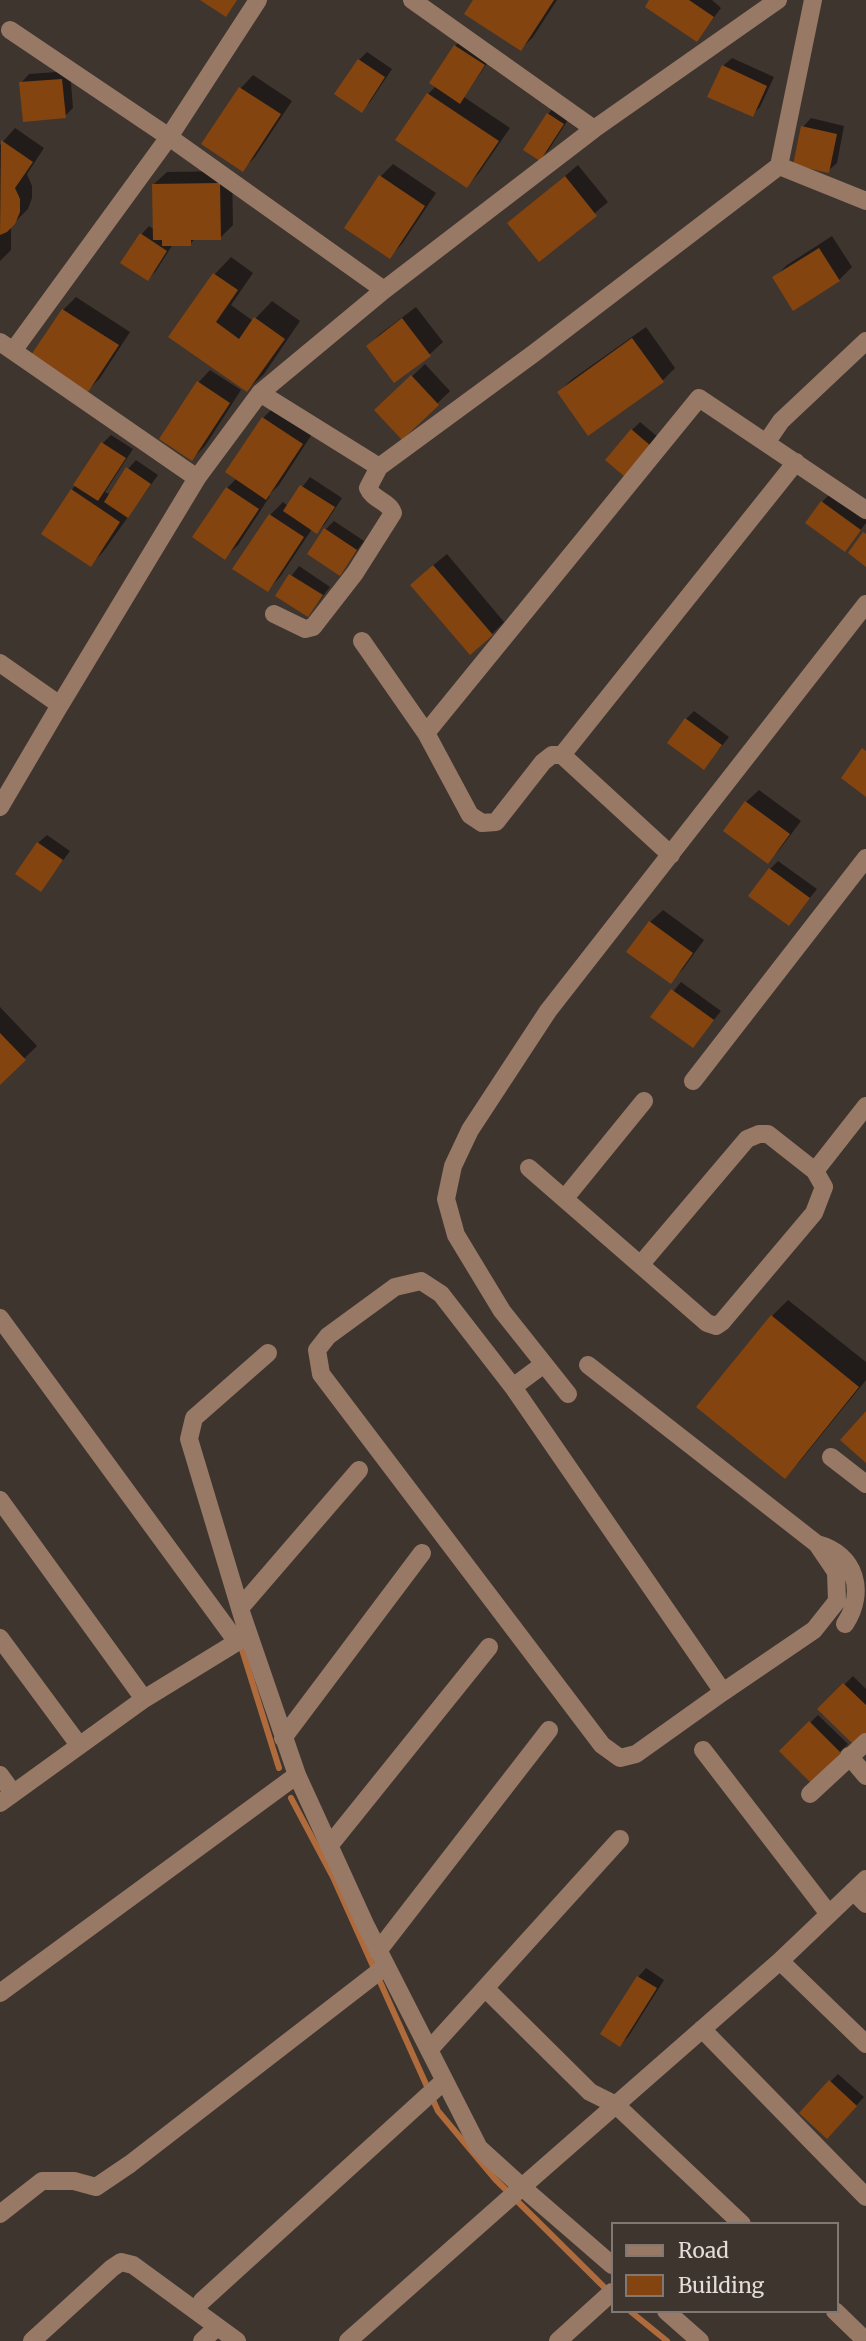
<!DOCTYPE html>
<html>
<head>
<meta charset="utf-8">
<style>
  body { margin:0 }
  #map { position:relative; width:866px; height:2341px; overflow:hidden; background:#3f352f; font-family:Merriweather,serif }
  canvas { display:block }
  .legend { position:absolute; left:611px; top:2222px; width:228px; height:91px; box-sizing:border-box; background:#3f352f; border:2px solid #817873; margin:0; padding:9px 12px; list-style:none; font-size:21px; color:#e3ddd9 }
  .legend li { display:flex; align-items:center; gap:14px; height:35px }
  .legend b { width:35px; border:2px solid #817873 }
</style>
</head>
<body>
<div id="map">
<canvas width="866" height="2341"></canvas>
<ul class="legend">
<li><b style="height:9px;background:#987965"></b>Road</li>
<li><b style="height:19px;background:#84440f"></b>Building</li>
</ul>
</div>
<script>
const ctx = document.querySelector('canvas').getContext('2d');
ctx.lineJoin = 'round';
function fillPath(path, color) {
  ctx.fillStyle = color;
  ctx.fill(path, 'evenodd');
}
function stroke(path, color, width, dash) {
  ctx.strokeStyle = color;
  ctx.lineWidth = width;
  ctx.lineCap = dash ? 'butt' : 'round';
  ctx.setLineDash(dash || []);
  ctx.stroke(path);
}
fillPath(new Path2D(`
  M 475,0 L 557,0 L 533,37 L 521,49 Z
  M 651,0 L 712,0 L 721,8 L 697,40 Z
  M 464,37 L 492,56 L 464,97 L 510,128 L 479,173 L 467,186 L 428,94 L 436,86 L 431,83 L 455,46 Z
  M 367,52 L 392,69 L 370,102 L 362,110 L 359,60 Z
  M 732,58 L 774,77 L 760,107 L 752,115 L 723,66 Z
  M 70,71 L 73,108 L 65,116 L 21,83 L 29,74 Z
  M 253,75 L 292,101 L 255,157 L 242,170 L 204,144 L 241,88 Z
  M 556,105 L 571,115 L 548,151 L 540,159 L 525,149 L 548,114 Z
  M 811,118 L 844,126 L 837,163 L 828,171 L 803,127 Z
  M 15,128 L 44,148 L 27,174 L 32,186 L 32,198 L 28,209 L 11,226 L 11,250 L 0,261 L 0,145 Z
  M 393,164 L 436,193 L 402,244 L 390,256 L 380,177 Z
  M 578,165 L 608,202 L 539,260 L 509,223 Z
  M 232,171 L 233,225 L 220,238 L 196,238 L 190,244 L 173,244 L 156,271 L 148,279 L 141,235 L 149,226 L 155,230 L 154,184 L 167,172 Z
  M 832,236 L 852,267 L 839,280 L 774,278 L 787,265 Z
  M 231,257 L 253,273 L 231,305 L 253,321 L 272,301 L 300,321 L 264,374 L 247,390 L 171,337 L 215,274 Z
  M 76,297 L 130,332 L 100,378 L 88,390 L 34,355 L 63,310 Z
  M 416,307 L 443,342 L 430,354 L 395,381 L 368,346 L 380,334 Z
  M 646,327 L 675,368 L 663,380 L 559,392 L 571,380 Z
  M 425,364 L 450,391 L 402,438 L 389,398 Z
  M 210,370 L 241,390 L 205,446 L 192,459 L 198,383 Z
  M 276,405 L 314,431 L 279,485 L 269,495 L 270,496 L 238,545 L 225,557 L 227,488 L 237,478 L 263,418 Z
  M 640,422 L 658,437 L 633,467 L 632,430 Z
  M 111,435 L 133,449 L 105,492 L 111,495 L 128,469 L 136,460 L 158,475 L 103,552 L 91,564 L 72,490 L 103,443 Z
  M 310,477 L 342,498 L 325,524 L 317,532 L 312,529 L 280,577 L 268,590 L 270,515 L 283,502 L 288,506 Z
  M 830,494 L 866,520 L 866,523 L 845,550 L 822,502 Z
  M 334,521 L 364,541 L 340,574 L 326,529 Z
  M 447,554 L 504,622 L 492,634 L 425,572 Z
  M 299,566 L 330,587 L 308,615 L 277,595 Z
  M 694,711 L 729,737 L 704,768 L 686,719 Z
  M 759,790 L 801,821 L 780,849 L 768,861 L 746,802 Z
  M 47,835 L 70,851 L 41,890 L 38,843 Z
  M 778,861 L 817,889 L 789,924 L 770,869 Z
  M 663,910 L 704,940 L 683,969 L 670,982 L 650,922 Z
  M 681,982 L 721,1011 L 693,1046 L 653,1016 Z
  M 0,1007 L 37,1046 L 0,1082 Z
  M 788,1300 L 866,1362 L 866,1380 L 801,1460 L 785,1477 L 772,1316 Z
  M 853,1676 L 866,1689 L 866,1733 L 820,1709 Z
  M 818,1715 L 848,1744 L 811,1780 L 782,1751 Z
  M 646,1968 L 664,1980 L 628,2037 L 620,2045 L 638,1977 Z
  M 838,2074 L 864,2097 L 835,2129 L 830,2082 Z`), '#0007');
stroke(new Path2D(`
  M 240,1643 L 279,1768
  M 291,1798 L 333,1877 L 438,2111 L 495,2179 L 610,2293
  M 630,2311 L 667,2341`), '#af6b3c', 6);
fillPath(new Path2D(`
  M 200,0 L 237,0 L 226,17 Z
  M 473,0 L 554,0 L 521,51 L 464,14 Z
  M 649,0 L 689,0 L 714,17 L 697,42 L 645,7 Z
  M 454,45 L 485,65 L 460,104 L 429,83 Z
  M 358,59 L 385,77 L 362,113 L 334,94 Z
  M 722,65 L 767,86 L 753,117 L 707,97 Z
  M 62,79 L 66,118 L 23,122 L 19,82 Z
  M 239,87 L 281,114 L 243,172 L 201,144 Z
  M 427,93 L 499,141 L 467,188 L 395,140 Z
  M 547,113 L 564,124 L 540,161 L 523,150 Z
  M 801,126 L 837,134 L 829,173 L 793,165 Z
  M 1,140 L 33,162 L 15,188 L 20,199 L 20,212 L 15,224 L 7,232 L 0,235 Z
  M 379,175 L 425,206 L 390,259 L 344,228 Z
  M 565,176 L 597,216 L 539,262 L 507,223 Z
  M 220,183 L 221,240 L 191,240 L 191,246 L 162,246 L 162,240 L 153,240 L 152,184 Z
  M 140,233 L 167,251 L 148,281 L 120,263 Z
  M 819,248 L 840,281 L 793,311 L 772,277 Z
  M 213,273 L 238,290 L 216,322 L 239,339 L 254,317 L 285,339 L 247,392 L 168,337 Z
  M 62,309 L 119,345 L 88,392 L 31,355 Z
  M 402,318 L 431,356 L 394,383 L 366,346 Z
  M 632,338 L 664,382 L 588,436 L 557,392 Z
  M 411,375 L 439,405 L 402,440 L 374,410 Z
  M 197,381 L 230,403 L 192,461 L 159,439 Z
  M 262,417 L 303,444 L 266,500 L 225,472 Z
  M 631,429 L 651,446 L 625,477 L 605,460 Z
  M 101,442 L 126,458 L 98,501 L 73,485 Z
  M 126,467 L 151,484 L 128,518 L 104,502 Z
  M 300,485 L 335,507 L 317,534 L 283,511 Z
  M 226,487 L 259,509 L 225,560 L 192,537 Z
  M 71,489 L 120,522 L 91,567 L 41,534 Z
  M 821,501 L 861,530 L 845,552 L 805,523 Z
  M 269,514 L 304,537 L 268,592 L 232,569 Z
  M 324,528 L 357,550 L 340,576 L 307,554 Z
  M 863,532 L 866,534 L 866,567 L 848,553 Z
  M 433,565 L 493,635 L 470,655 L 410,585 Z
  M 289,574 L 323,595 L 308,617 L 275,596 Z
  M 685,718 L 722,745 L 704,770 L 667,743 Z
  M 862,748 L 866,751 L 866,797 L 841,778 Z
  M 745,801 L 790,834 L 768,864 L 723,831 Z
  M 37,842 L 63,860 L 41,892 L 15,874 Z
  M 769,868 L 810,898 L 789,926 L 748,896 Z
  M 649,921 L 693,953 L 671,984 L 626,952 Z
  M 671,989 L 714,1020 L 693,1048 L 650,1017 Z
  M 0,1033 L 26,1060 L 0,1085 Z
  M 771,1315 L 859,1387 L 785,1479 L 696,1407 Z
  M 866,1411 L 866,1463 L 840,1440 Z
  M 843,1683 L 866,1705 L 866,1735 L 855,1746 L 817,1709 Z
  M 809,1721 L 841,1753 L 811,1783 L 779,1751 Z
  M 637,1976 L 657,1988 L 620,2047 L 600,2034 Z
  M 829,2080 L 857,2106 L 827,2139 L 799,2113 Z`), '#84440f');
stroke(new Path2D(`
  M 412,0 L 594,129
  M 813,0 L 779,166 L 866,201
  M 10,30 L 169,137 L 384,290
  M 0,342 L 197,478
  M 13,351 L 169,137 L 258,0
  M 260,393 L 379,467 L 533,354 L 779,166
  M 766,443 L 781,421 L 866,341
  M 274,614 L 305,629 L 313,627 L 355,573 L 393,513 C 389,501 373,500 368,488 L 379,467
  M 362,641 L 426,733 L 470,815 L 482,823 L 496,822 L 543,762 L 552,755 L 562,755 L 671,855
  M 0,663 L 60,705 L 197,478 L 260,393 L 384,290 L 594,129 L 778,0
  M 426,733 L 699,398 L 866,510
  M 562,755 L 796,462
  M 0,807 L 60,705
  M 693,1081 L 866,858
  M 529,1168 L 707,1323 L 716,1326 L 722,1322 L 814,1213 L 824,1187 L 815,1171 L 866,1106
  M 565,1198 L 644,1101
  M 641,1264 L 747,1139 L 759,1134 L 768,1134 L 815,1171
  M 0,1318 L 237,1642 L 144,1699 L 0,1803
  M 268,1353 L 194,1418 L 189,1439 L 242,1615 L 297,1775 L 365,1924 L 479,2148 L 522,2187 L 780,1961 L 866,1879
  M 588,1365 L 817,1544 L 836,1572 L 837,1601 L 814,1630 L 723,1692
  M 513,1387 L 723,1692 L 636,1754 L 620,1758 L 602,1745 L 321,1374 L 317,1350 L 328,1336 L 395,1287 L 421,1281 L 441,1294 L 513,1387 L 544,1364
  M 568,1394 L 502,1311 L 456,1235 L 446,1199 L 453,1166 L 470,1130 L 548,1011 L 866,604
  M 831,1457 L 866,1484
  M 0,1500 L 144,1699
  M 817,1544 C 856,1554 866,1592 845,1624
  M 240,1608 L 359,1470
  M 0,1638 L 79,1745
  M 283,1738 L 422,1553
  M 703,1750 L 829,1914
  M 849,1756 L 866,1776
  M 0,1775 L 13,1793
  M 810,1794 L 866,1742
  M 329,1846 L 489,1647
  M 853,1891 L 866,1904
  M 378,1951 L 549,1730
  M 780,1961 L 866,2044
  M 486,1989 L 590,2092 L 616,2105 L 742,2224
  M 0,1993 L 297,1775
  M 702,2029 L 866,2197
  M 429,2050 L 620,1839
  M 0,2214 L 42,2181 L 74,2181 L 96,2187 L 130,2164 L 386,1966
  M 202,2301 L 444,2081
  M 666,2311 L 700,2341
  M 835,2311 L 866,2341
  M 32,2341 L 112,2268 L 121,2262 L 133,2265 L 237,2341
  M 202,2341 L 216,2328
  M 348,2341 L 522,2187 L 612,2265
  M 558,2341 L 612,2292`), '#987965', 18);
</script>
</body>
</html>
